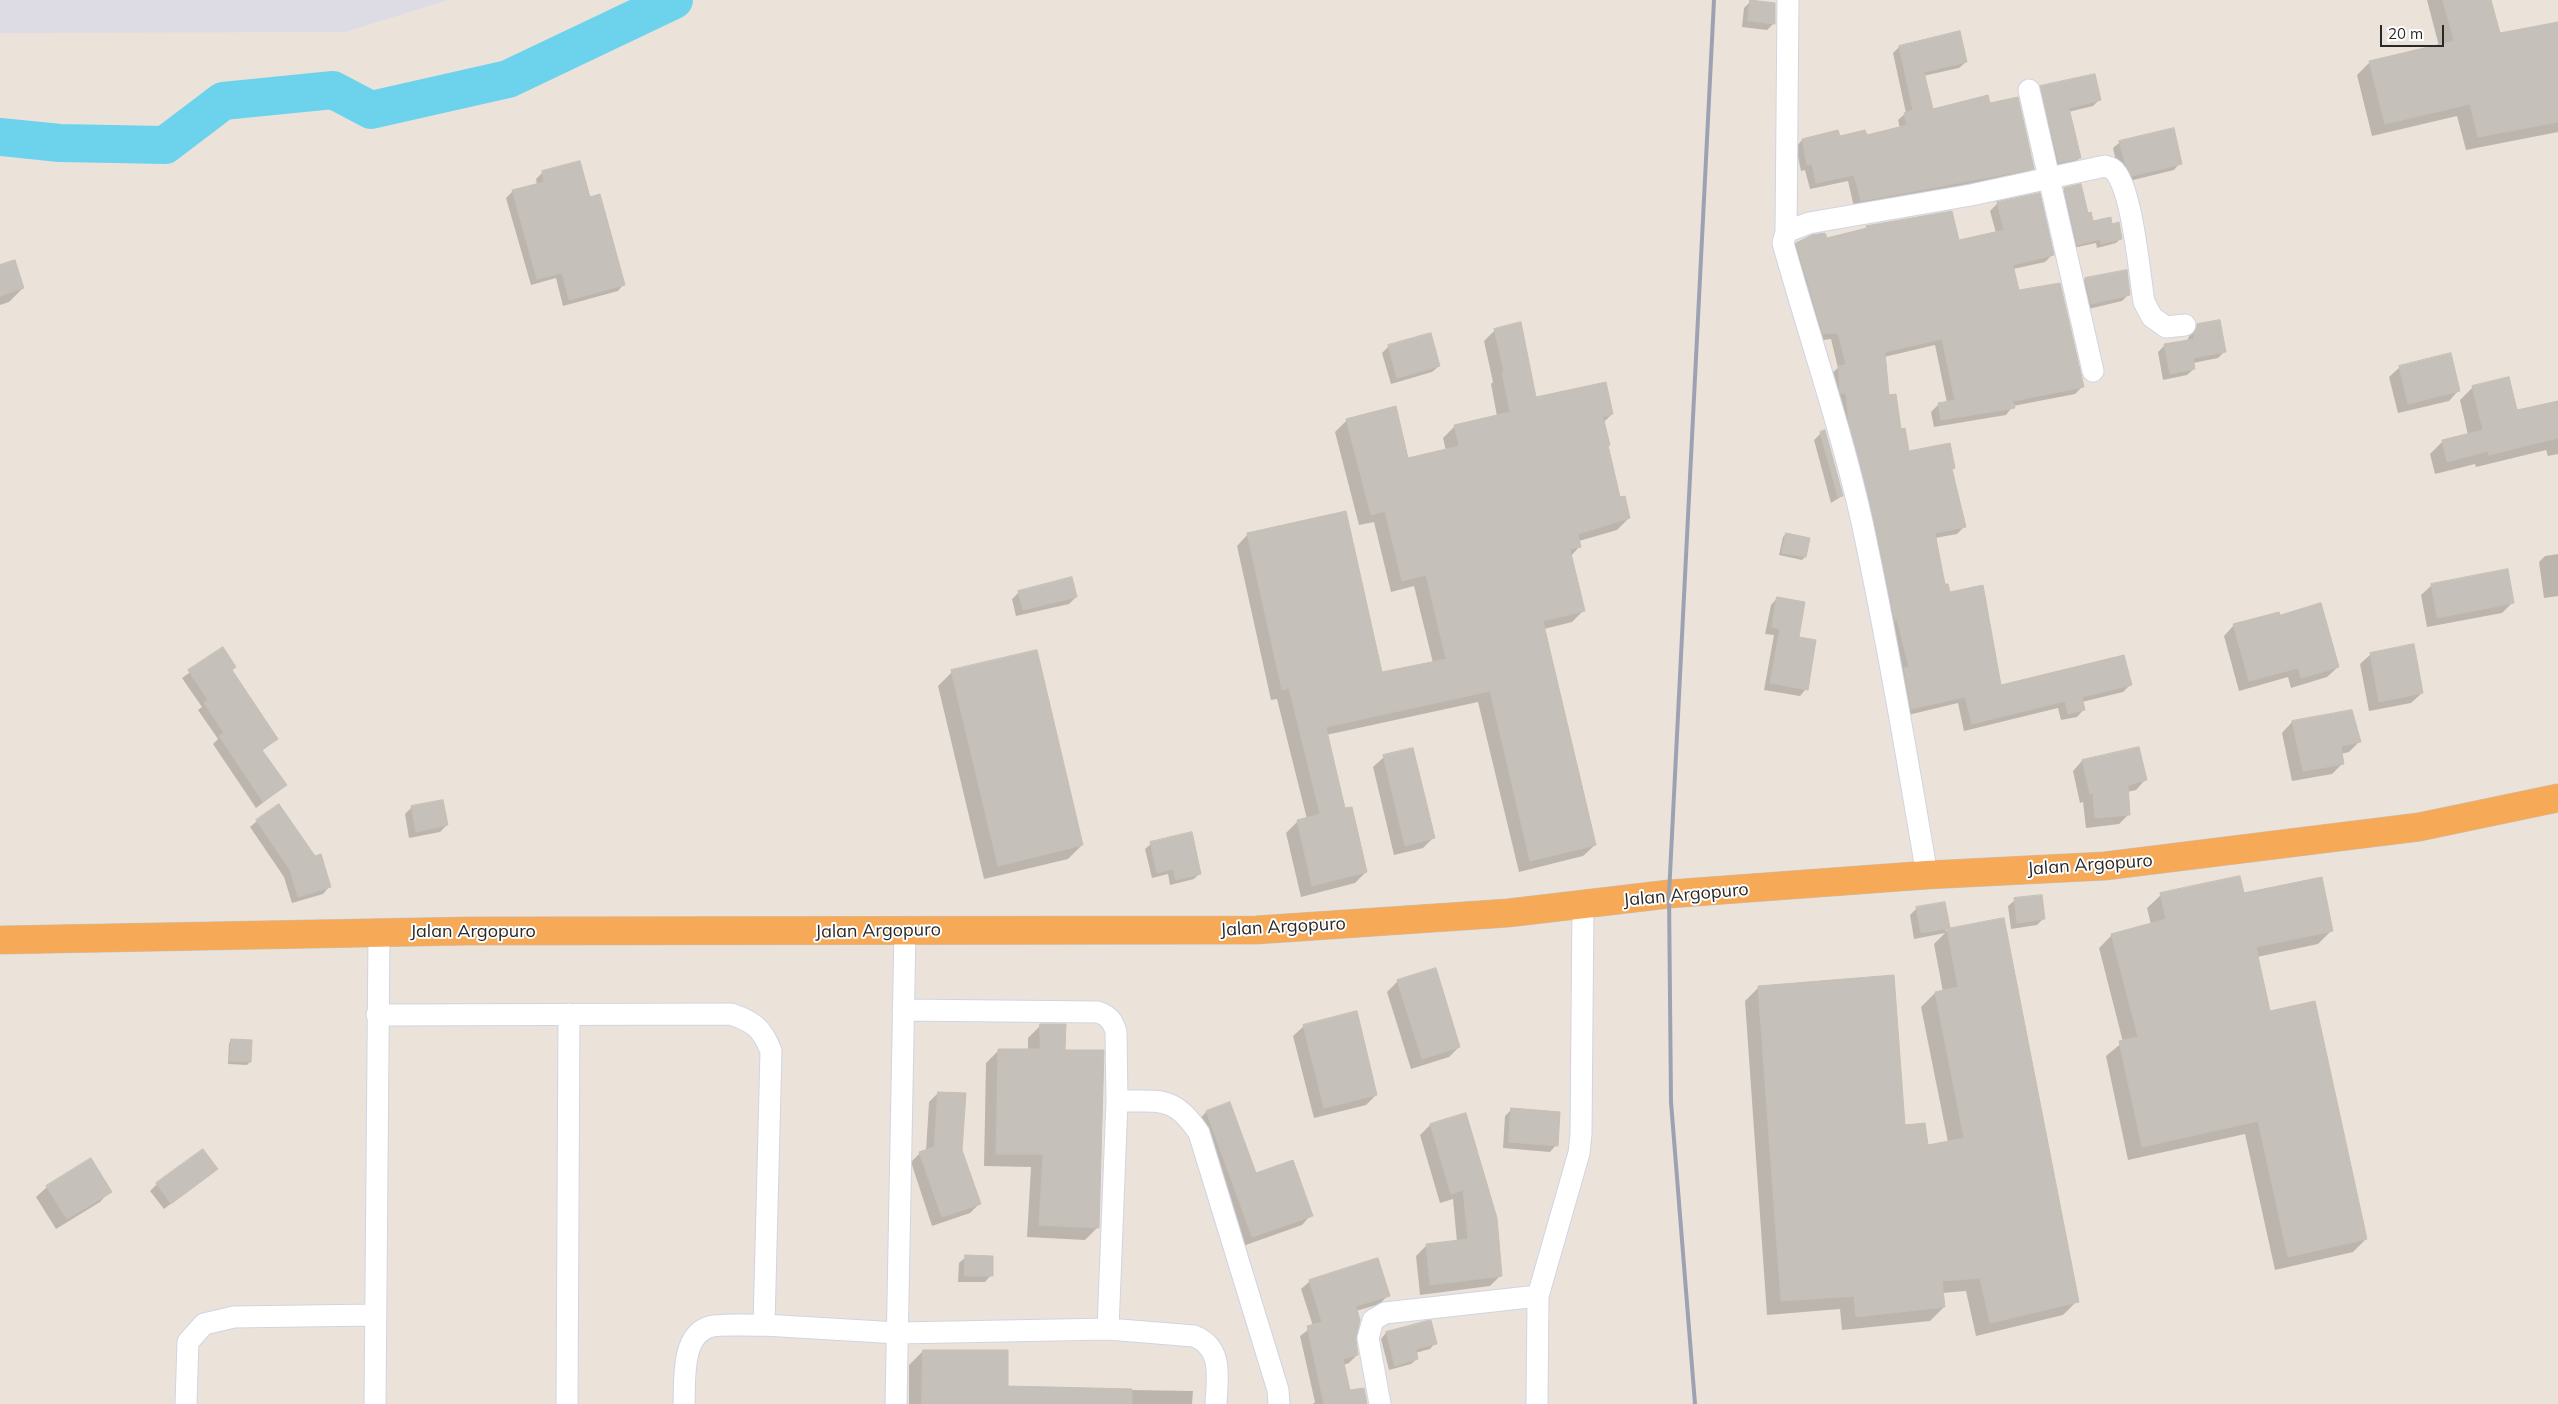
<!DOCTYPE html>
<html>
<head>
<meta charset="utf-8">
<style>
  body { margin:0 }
  #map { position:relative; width:2558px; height:1404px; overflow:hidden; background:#ebe3da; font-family:Mulish,sans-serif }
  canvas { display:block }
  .scale { position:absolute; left:2380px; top:25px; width:64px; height:22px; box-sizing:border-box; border:2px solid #292929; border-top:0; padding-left:6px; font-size:15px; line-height:18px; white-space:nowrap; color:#292929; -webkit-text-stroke:4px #fff; paint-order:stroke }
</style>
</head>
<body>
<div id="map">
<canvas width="2558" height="1404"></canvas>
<div class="scale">20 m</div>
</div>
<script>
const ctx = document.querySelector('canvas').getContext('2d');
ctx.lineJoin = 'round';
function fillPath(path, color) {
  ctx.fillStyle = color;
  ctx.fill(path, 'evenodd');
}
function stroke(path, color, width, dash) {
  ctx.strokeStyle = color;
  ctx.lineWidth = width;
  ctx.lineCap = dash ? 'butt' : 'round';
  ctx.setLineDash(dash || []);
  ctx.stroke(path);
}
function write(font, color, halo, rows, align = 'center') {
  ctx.font = font + ' Mulish,sans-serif';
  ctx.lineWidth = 4;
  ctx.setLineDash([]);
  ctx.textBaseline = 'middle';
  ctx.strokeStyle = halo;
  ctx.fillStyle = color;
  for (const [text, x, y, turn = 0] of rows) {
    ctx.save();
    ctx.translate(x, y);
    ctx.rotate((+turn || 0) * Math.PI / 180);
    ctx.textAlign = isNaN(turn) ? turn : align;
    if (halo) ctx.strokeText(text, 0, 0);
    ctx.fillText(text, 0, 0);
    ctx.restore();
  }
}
fillPath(new Path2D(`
  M 0,0 L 448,0 L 345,32 L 0,33 Z`), '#dddbe3');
fillPath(new Path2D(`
  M 2427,0 L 2490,0 L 2499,35 L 2558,23 L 2558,132 L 2466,150 L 2457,116 L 2372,136 L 2357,75 L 2370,62 L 2439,46 Z
  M 1751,1 L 1774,23 L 1767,30 L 1742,27 L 1744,8 Z
  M 1899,47 L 1966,62 L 1959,68 L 1923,76 L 1932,111 L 1989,105 L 2033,168 L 2026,175 L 1854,207 L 1848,181 L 1810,189 L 1805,170 L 1801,171 L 1796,147 L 1802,140 L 1837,131 L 1839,138 L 1866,137 L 1900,128 L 1898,120 L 1906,113 L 1893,53 Z
  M 2041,87 L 2100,99 L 2093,106 L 2068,112 L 2080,158 L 2073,164 L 2052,169 L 2035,93 Z
  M 2120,142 L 2180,163 L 2174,170 L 2125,182 L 2118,170 L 2113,148 Z
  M 579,163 L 589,198 L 624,284 L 618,291 L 563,306 L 556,278 L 531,285 L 506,198 L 513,191 L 537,185 L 536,179 L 542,173 Z
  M 2065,189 L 2092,222 L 2121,238 L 2116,243 L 2097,248 L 2096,243 L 2073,248 L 2060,193 Z
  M 1998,203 L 2052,255 L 2045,262 L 2013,269 L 2018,292 L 2083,386 L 2075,394 L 2013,406 L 2006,415 L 1934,427 L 1931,412 L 1939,404 L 1947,403 L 1935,345 L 1884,357 L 1888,396 L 1908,453 L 1951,470 L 1964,527 L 1957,534 L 1935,538 L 1944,586 L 2000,687 L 2130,685 L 2123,692 L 2082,702 L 2084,709 L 2077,717 L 2061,720 L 2058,708 L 1964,731 L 1958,703 L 1904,716 L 1831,374 L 1838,368 L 1831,339 L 1816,341 L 1790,250 L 1797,242 L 1813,236 L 1826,240 L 1863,231 L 1867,227 L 1958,242 L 1996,233 L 1990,211 Z
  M 0,266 L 23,288 L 9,302 L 0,305 Z
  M 2126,272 L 2129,294 L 2122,301 L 2084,310 L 2079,286 L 2085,279 Z
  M 2198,325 L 2225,351 L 2218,358 L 2193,363 L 2194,369 L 2187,375 L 2163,380 L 2158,352 L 2165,345 L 2187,341 L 2191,332 Z
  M 1495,330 L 1535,399 L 1612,414 L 1603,423 L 1607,446 L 1619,498 L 1629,518 L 1617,530 L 1579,541 L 1580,546 L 1571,556 L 1584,610 L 1572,622 L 1544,629 L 1595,845 L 1583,856 L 1519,872 L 1478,702 L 1326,735 L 1344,810 L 1366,872 L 1355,883 L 1301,897 L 1286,833 L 1298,821 L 1307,819 L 1277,699 L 1271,700 L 1237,546 L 1248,534 L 1381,674 L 1433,663 L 1414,586 L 1391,592 L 1374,522 L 1359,525 L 1335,432 L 1347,420 L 1408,459 L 1446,451 L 1443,438 L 1454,427 L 1497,416 L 1491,384 L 1493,382 L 1484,341 Z
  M 1389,346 L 1439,366 L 1432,372 L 1391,384 L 1382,353 Z
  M 2400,367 L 2459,390 L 2449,401 L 2398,413 L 2389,377 Z
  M 2473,387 L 2516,412 L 2558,402 L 2558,454 L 2548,456 L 2546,450 L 2476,467 L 2475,464 L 2435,474 L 2430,454 L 2443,441 L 2468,435 L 2460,400 Z
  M 1821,433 L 1842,496 L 1831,503 L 1814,440 Z
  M 1786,534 L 1805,557 L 1802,560 L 1779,555 L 1783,537 Z
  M 2558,554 L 2558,596 L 2544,598 L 2539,562 L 2545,556 Z
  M 2432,585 L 2513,602 L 2502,613 L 2427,627 L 2421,595 Z
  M 1019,592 L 1076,597 L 1069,604 L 1016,616 L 1012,599 Z
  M 1777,598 L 1798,638 L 1806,689 L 1800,696 L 1764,690 L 1774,635 L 1765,634 L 1771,605 Z
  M 2279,616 L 2338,667 L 2327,677 L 2291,688 L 2288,677 L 2239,691 L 2224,636 L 2234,625 Z
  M 222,649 L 230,671 L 276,739 L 262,751 L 286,785 L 256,808 L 213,744 L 218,739 L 198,710 L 202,707 L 182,678 Z
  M 2371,654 L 2422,693 L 2411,703 L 2369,711 L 2360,664 Z
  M 952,672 L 1082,845 L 1068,859 L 984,879 L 938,686 Z
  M 2292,722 L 2359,742 L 2349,752 L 2341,754 L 2342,764 L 2332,774 L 2292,781 L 2282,733 Z
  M 1384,757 L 1433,838 L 1423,848 L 1394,855 L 1373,767 Z
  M 2082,761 L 2145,780 L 2136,790 L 2127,792 L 2129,814 L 2119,824 L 2086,828 L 2083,802 L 2080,803 L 2073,771 Z
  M 412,807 L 447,825 L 440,832 L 409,838 L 405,814 Z
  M 257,821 L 329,887 L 323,894 L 292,903 L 284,877 L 250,827 Z
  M 1151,844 L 1200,873 L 1194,879 L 1170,885 L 1168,874 L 1152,878 L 1145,849 Z
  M 2161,895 L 2243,895 L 2331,931 L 2318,944 L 2257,957 L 2269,1012 L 2366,1239 L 2353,1252 L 2275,1270 L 2245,1134 L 2128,1160 L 2106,1056 L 2123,1042 L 2099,948 L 2112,935 L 2151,924 L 2147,908 Z
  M 2015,900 L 2043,919 L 2037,925 L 2011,929 L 2008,906 Z
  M 1917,908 L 1948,927 L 1945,931 L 2003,919 L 2077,1301 L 2063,1315 L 1976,1336 L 1966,1291 L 1942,1293 L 1944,1307 L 1930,1321 L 1842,1330 L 1840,1309 L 1767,1315 L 1745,1001 L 1759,987 L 1927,1147 L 1948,1142 L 1921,1007 L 1935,993 L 1943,992 L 1934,944 L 1945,933 L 1914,939 L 1910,915 Z
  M 1398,981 L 1459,1047 L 1449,1057 L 1411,1069 L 1387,992 Z
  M 1041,1025 L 1064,1051 L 1098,1227 L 1085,1240 L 1027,1237 L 1031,1167 L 984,1166 L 986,1063 L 999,1050 L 1028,1050 L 1028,1038 Z
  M 1304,1026 L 1376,1095 L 1366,1105 L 1314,1118 L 1293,1036 Z
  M 232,1040 L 250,1062 L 247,1065 L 228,1064 L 229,1043 Z
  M 938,1093 L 979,1204 L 970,1213 L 932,1226 L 911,1162 L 920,1153 L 926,1151 L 929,1102 Z
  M 1512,1109 L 1556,1145 L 1550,1152 L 1503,1148 L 1505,1116 Z
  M 1206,1112 L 1255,1174 L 1311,1215 L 1302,1225 L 1243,1246 L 1197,1122 Z
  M 1465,1114 L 1501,1275 L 1490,1286 L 1420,1295 L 1416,1256 L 1426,1246 L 1457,1242 L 1453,1199 L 1440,1203 L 1420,1135 L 1430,1125 Z
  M 216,1169 L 164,1209 L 150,1191 L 157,1184 Z
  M 47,1187 L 110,1191 L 100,1202 L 56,1229 L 36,1197 Z
  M 966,1257 L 991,1275 L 985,1282 L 958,1282 L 959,1263 Z
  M 1310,1281 L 1388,1295 L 1380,1304 L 1356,1311 L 1354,1340 L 1357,1355 L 1349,1363 L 1343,1365 L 1349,1392 L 1366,1404 L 1313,1404 L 1315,1402 L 1300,1336 L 1313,1326 L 1301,1289 Z
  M 1430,1322 L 1435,1343 L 1430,1349 L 1415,1353 L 1417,1359 L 1411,1364 L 1389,1370 L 1381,1339 L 1386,1333 Z
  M 923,1351 L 1007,1388 L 1193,1391 L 1192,1404 L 909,1404 L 909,1365 Z`), '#0003');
stroke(new Path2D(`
  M 0,137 L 60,143 L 165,145 L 223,101 L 333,90 L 371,110 L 508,79 L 674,0`), '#6dd3ed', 38);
const building = new Path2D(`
  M 1750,0 L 1775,3 L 1775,24 L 1748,21 Z
  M 2443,0 L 2491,0 L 2500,33 L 2558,22 L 2558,122 L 2478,137 L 2470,104 L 2385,124 L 2369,61 L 2454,41 Z
  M 1960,31 L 1967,62 L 1924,72 L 1933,109 L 1988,95 L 1990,103 L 2018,97 L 2034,169 L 1861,201 L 1854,175 L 1816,183 L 1812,164 L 1807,165 L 1802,139 L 1838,130 L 1840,136 L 1865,130 L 1867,135 L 1907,125 L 1904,113 L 1913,110 L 1899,46 Z
  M 2095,74 L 2101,100 L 2069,108 L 2081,158 L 2059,163 L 2040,86 Z
  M 2174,128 L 2182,164 L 2132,176 L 2125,163 L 2119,141 Z
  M 580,161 L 590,197 L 600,194 L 625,285 L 569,300 L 562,273 L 537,279 L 512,190 L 544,182 L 542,171 Z
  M 2081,184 L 2088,213 L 2091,212 L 2093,221 L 2111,217 L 2112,224 L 2119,222 L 2122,239 L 2101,244 L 2100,239 L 2077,245 L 2064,188 Z
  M 2040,193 L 2054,255 L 2013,265 L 2019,290 L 2060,283 L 2084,387 L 2013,401 L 2015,408 L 1941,420 L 1938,403 L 1955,400 L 1942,339 L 1885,352 L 1889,395 L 1896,394 L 1901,429 L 1905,428 L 1909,451 L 1950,443 L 1955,468 L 1952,469 L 1966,527 L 1935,533 L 1945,584 L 1948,584 L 1950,592 L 1983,585 L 2001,685 L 2124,655 L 2132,685 L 2082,697 L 2085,710 L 2068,714 L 2065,701 L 1972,724 L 1965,697 L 1911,709 L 1904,668 L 1909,667 L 1897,620 L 1895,621 L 1894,617 L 1874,519 L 1849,424 L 1846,394 L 1840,393 L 1838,366 L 1846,365 L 1838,333 L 1823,334 L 1796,243 L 1812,235 L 1825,233 L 1827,238 L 1867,228 L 1866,226 L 1952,211 L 1959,240 L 2004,230 L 1997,202 Z
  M 15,260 L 24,288 L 0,296 L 0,265 Z
  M 2127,270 L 2130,295 L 2091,304 L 2085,278 Z
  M 2220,320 L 2226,352 L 2193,358 L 2195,369 L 2170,374 L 2164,344 L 2194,339 L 2194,334 L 2197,324 Z
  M 1521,322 L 1536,397 L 1606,382 L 1613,414 L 1603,417 L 1610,445 L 1608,445 L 1620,497 L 1625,496 L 1630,518 L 1578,534 L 1581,547 L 1570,549 L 1585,611 L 1543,621 L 1596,845 L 1530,861 L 1490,691 L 1326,727 L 1345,808 L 1352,807 L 1367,872 L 1312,886 L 1297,820 L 1320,814 L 1289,688 L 1282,690 L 1247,533 L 1346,511 L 1382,672 L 1446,659 L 1426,575 L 1402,581 L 1385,511 L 1371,515 L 1346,419 L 1396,406 L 1408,458 L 1459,446 L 1454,425 L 1510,412 L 1502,372 L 1504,371 L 1494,329 Z
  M 1431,333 L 1440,366 L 1397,378 L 1388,345 Z
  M 2451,353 L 2460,391 L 2408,404 L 2399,366 Z
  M 2509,377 L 2517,410 L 2558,401 L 2558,438 L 2489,455 L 2488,451 L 2447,462 L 2442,440 L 2483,430 L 2472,386 Z
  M 1825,430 L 1843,496 L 1838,497 L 1820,432 Z
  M 1786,533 L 1810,538 L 1806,557 L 1782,553 Z
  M 2508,569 L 2514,603 L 2437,618 L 2431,584 Z
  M 1072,577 L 1077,597 L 1023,610 L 1018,591 Z
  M 1777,597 L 1805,602 L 1799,637 L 1816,640 L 1808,690 L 1770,683 L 1780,629 L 1772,627 Z
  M 2321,603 L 2339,667 L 2301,678 L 2298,668 L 2249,681 L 2233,624 L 2279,612 L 2280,615 Z
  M 2414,644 L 2423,693 L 2379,702 L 2370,653 Z
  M 223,647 L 236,667 L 232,670 L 278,739 L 262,750 L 287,785 L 263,802 L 219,736 L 224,733 L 204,703 L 208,700 L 188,670 Z
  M 1037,650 L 1083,845 L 998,866 L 951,670 Z
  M 2352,710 L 2361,742 L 2341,746 L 2344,764 L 2303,771 L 2292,721 Z
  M 2139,747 L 2147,780 L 2128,785 L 2130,815 L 2095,818 L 2093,793 L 2090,794 L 2082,760 Z
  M 1413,748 L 1435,838 L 1405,846 L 1383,755 Z
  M 443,800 L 448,825 L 416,832 L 411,806 Z
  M 279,804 L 315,856 L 321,854 L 331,887 L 298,897 L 290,870 L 256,820 Z
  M 1192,832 L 1201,874 L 1176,880 L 1173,869 L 1157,873 L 1150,842 Z
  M 2240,876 L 2244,893 L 2322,877 L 2333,931 L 2256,947 L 2270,1011 L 2315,1001 L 2367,1239 L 2288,1257 L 2258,1121 L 2142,1147 L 2119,1041 L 2138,1037 L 2111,934 L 2166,919 L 2160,893 Z
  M 2042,895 L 2045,919 L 2017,923 L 2014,898 Z
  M 1945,902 L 1950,928 L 1921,933 L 1916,907 Z
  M 2004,918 L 2079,1302 L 1990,1323 L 1980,1278 L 1942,1281 L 1945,1307 L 1856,1317 L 1854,1296 L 1781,1301 L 1758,986 L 1894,975 L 1905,1125 L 1925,1123 L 1928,1145 L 1964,1138 L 1935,992 L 1958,987 L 1947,929 Z
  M 1436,968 L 1460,1047 L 1422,1059 L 1397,980 Z
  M 1357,1011 L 1377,1095 L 1324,1108 L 1303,1025 Z
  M 1040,1024 L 1066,1024 L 1065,1050 L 1104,1050 L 1099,1228 L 1039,1225 L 1043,1154 L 996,1154 L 998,1049 L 1040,1049 Z
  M 231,1039 L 252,1040 L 251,1062 L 230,1061 Z
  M 938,1092 L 966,1093 L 962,1150 L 981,1204 L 942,1217 L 919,1152 L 934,1147 Z
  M 1230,1102 L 1256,1173 L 1293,1160 L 1313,1216 L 1252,1237 L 1206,1111 Z
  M 1511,1108 L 1560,1112 L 1558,1146 L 1509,1142 Z
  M 1466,1113 L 1497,1218 L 1502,1276 L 1430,1285 L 1426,1244 L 1468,1239 L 1463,1190 L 1451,1194 L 1430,1124 Z
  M 203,1149 L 218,1169 L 171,1204 L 156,1183 Z
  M 91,1158 L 112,1192 L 67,1219 L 46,1186 Z
  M 965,1255 L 993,1256 L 993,1276 L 965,1276 Z
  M 1378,1258 L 1390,1296 L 1356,1306 L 1360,1320 L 1356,1340 L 1358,1355 L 1343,1359 L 1350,1390 L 1364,1388 L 1367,1404 L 1324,1404 L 1307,1326 L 1322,1322 L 1309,1280 Z
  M 1431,1320 L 1437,1344 L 1416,1349 L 1418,1359 L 1395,1366 L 1386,1332 Z
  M 923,1350 L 1008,1350 L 1008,1386 L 1132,1389 L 1132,1404 L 922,1404 Z`);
fillPath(building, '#c6c0ba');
stroke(building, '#c6bfb4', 1);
const minor = new Path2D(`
  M 2029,90 L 2093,371
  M 1786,232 L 1788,0
  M 1927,875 C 1907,757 1887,639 1862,522 C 1841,428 1809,336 1783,243 L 1786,232 L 1809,223 L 1971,195 L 2105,166 C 2111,168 2114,169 2117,174 C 2133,199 2139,270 2144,302 L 2152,317 L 2166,327 L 2185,325
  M 903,1010 L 1098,1012 C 1109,1016 1113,1021 1116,1032 L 1117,1101 L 1108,1329
  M 377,1015 L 731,1014 C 754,1022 762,1028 771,1051 L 764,1325 C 751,1326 720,1323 709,1327 C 681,1336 685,1381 684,1404
  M 1117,1101 C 1159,1102 1173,1094 1199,1133 L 1278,1390 L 1279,1404
  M 764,1325 L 898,1333 L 1108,1329 L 1194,1336 C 1224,1348 1217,1378 1216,1404
  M 186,1404 L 188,1342 L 204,1324 L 234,1317 L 374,1315
  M 375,1404 L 379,933
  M 567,1404 L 569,1014
  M 896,1404 L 905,931
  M 1380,1404 L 1368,1338 L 1373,1320 L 1385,1313 L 1538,1296
  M 1537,1404 L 1538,1296 L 1579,1153 L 1581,1134 L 1583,904`);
const trunk = new Path2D(`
  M 0,940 L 469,931 L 1256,930 L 1508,913 L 1669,894 L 1927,875 L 2105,866 L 2419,827 L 2558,798`);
stroke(minor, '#d0d4e2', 23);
stroke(trunk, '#c3c3c3', 29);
stroke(minor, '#fff', 21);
stroke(trunk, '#f6aa57', 28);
stroke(new Path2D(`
  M 1695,1404 L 1671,1102 L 1669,894 L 1714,0`), '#9da2b3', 4);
write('18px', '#292929', '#fff', [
  ["Jalan Argopuro",2090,865,-4],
  ["Jalan Argopuro",1686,895,-5],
  ["Jalan Argopuro",1283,927,-3],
  ["Jalan Argopuro",878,931,-1],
  ["Jalan Argopuro",473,932]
]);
</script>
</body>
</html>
